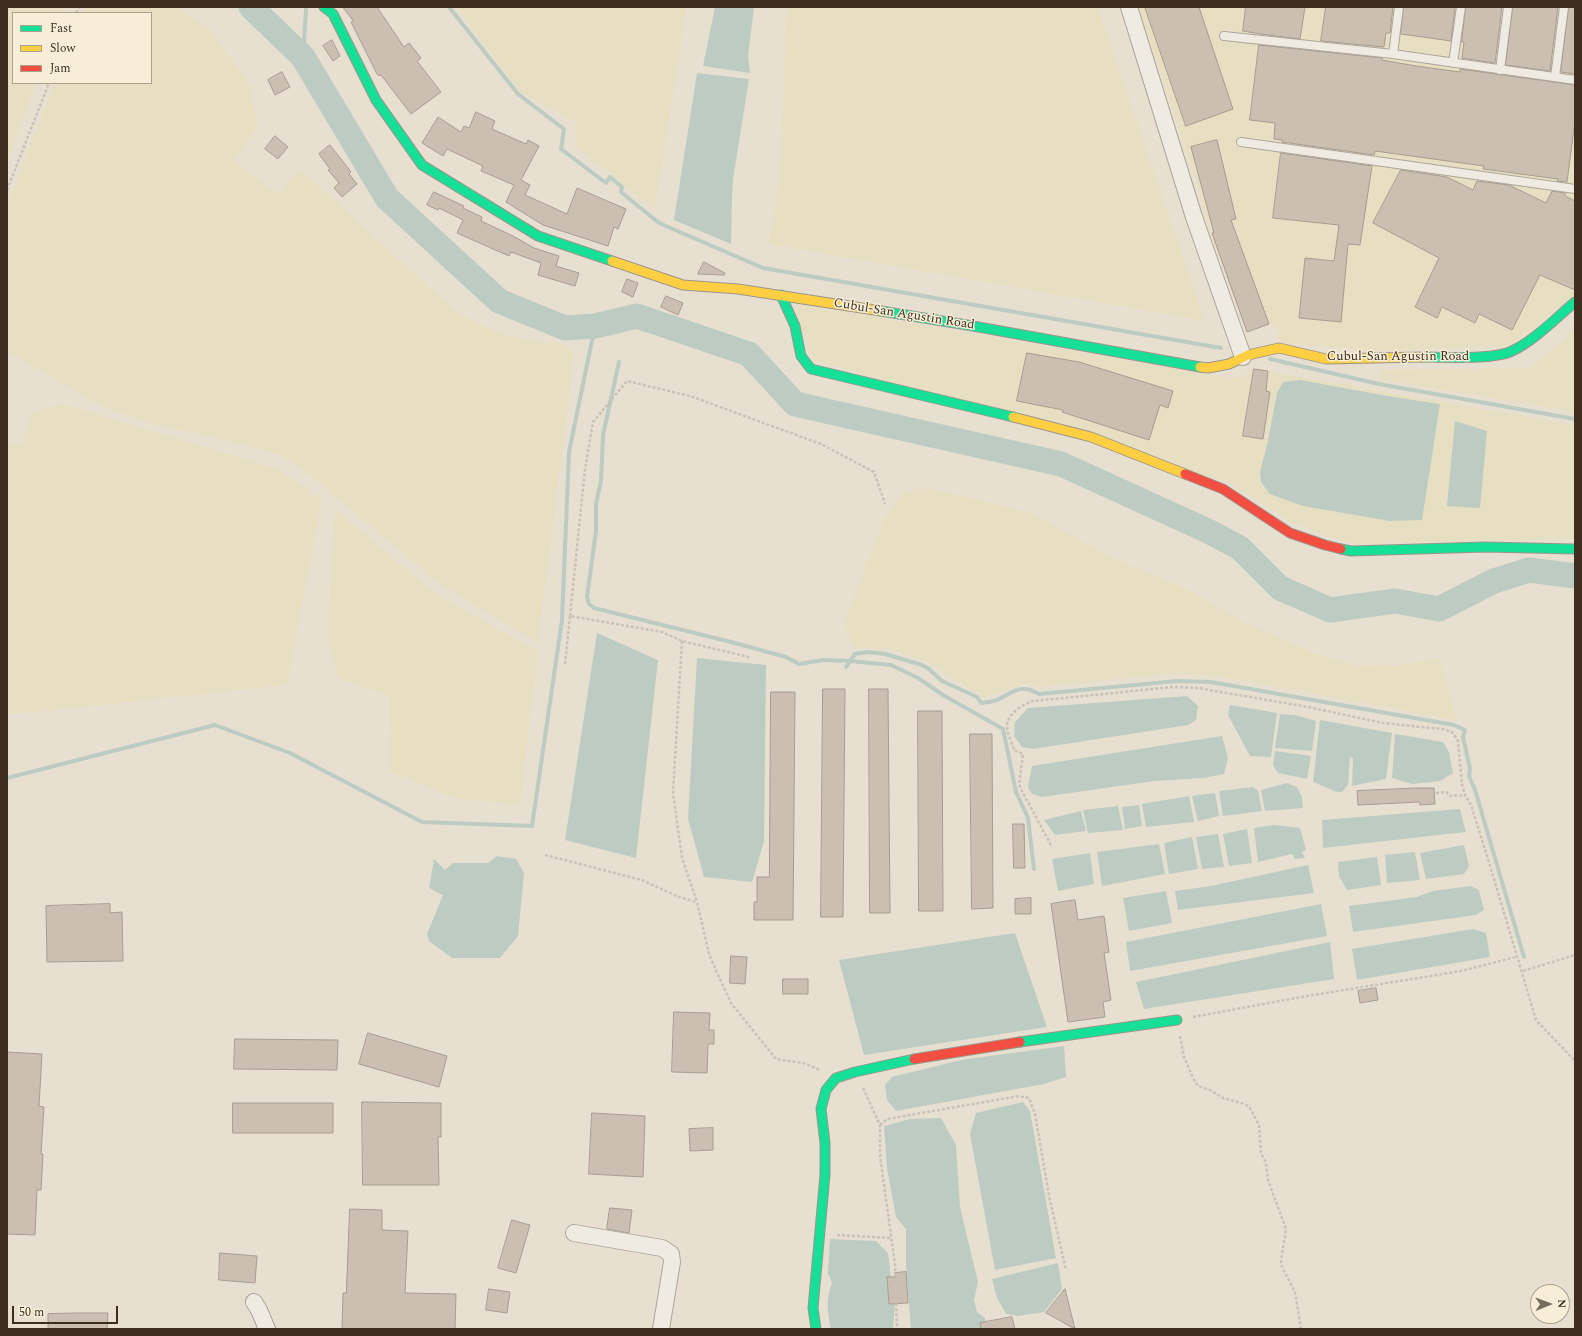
<!DOCTYPE html>
<html>
<head>
<meta charset="utf-8">
<style>
  body { margin:0 }
  #map { position:relative; width:1582px; height:1336px; overflow:hidden; background:#e7e0d1; font-family:Spectral,serif }
  canvas { display:block }
  .frame { position:absolute; inset:0; border:8px solid #3d2e20; pointer-events:none }
  .legend { position:absolute; left:12px; top:12px; width:140px; height:72px; box-sizing:border-box; background:#f7eed8; border:1px solid #ada18e; margin:0; padding:5px 7px; list-style:none; font-size:12px; color:#3d2e20 }
  .legend li { display:flex; align-items:center; gap:8px; height:20px }
  .legend b { width:20px; border:1px solid #ada18e }
  .north { position:absolute; left:1530px; top:1284px; width:40px; height:40px; box-sizing:border-box; background:#f7eed8; border:1px solid #ada18e; border-radius:50%; rotate:89deg; font-size:11px; font-weight:700; line-height:16px; text-align:center; color:#3d2e20 }
  .north::after { content:''; display:block; margin:auto; width:14px; height:18px; background:#786c5e; clip-path:polygon(50% 0,100% 100%,50% 72%,0 100%) }
  .scale { position:absolute; left:12px; top:1306px; width:106px; height:18px; box-sizing:border-box; border:2px solid #3d2e20; border-top:0; padding-left:5px; font-size:12px; line-height:14px; white-space:nowrap; color:#3d2e20; -webkit-text-stroke:3px #f7eed8; paint-order:stroke }
</style>
</head>
<body>
<div id="map">
<canvas width="1582" height="1336"></canvas>
<div class="frame"></div>
<ul class="legend">
<li><b style="height:5px;background:#16e098"></b>Fast</li>
<li><b style="height:5px;background:#ffcf43"></b>Slow</li>
<li><b style="height:5px;background:#f24e42"></b>Jam</li>
</ul>
<div class="north">N</div>
<div class="scale">50 m</div>
</div>
<script>
const ctx = document.querySelector('canvas').getContext('2d');
ctx.lineJoin = 'round';
function fillPath(path, color) {
  ctx.fillStyle = color;
  ctx.fill(path, 'evenodd');
}
function stroke(path, color, width, dash) {
  ctx.strokeStyle = color;
  ctx.lineWidth = width;
  ctx.lineCap = dash ? 'butt' : 'round';
  ctx.setLineDash(dash || []);
  ctx.stroke(path);
}
function write(font, color, halo, rows, align = 'center') {
  ctx.font = font + ' Spectral,serif';
  ctx.lineWidth = 3;
  ctx.setLineDash([]);
  ctx.textBaseline = 'middle';
  ctx.strokeStyle = halo;
  ctx.fillStyle = color;
  for (const [text, x, y, turn = 0] of rows) {
    ctx.save();
    ctx.translate(x, y);
    ctx.rotate((+turn || 0) * Math.PI / 180);
    ctx.textAlign = isNaN(turn) ? turn : align;
    if (halo) ctx.strokeText(text, 0, 0);
    ctx.fillText(text, 0, 0);
    ctx.restore();
  }
}
fillPath(new Path2D(`
  M 7,7 L 64,7 L 62,13 L 13,13 L 13,83 L 36,83 L 7,163 Z
  M 85,7 L 176,7 L 207,26 L 250,84 L 258,126 L 234,161 L 277,194 L 300,169 L 457,312 L 488,328 L 510,337 L 566,344 L 574,354 L 538,643 L 441,585 L 313,478 L 278,454 L 193,432 L 153,425 L 98,404 L 7,352 L 7,204 L 55,83 L 151,83 L 151,13 L 83,13 Z
  M 456,7 L 687,7 L 655,209 L 576,147 L 575,122 L 519,91 Z
  M 789,7 L 1098,7 L 1205,321 L 769,244 L 780,173 L 786,22 Z
  M 1138,7 L 1575,7 L 1575,295 L 1511,346 L 1377,351 L 1292,344 L 1277,340 L 1278,327 L 1269,324 L 1247,332 L 1207,225 L 1195,177 Z
  M 801,304 L 1218,376 L 1244,378 L 1254,369 L 1575,425 L 1575,539 L 1357,544 L 1333,538 L 1291,522 L 1227,482 L 813,360 L 795,312 Z
  M 1575,330 L 1575,412 L 1379,379 L 1380,370 L 1530,368 Z
  M 60,403 L 278,469 L 322,500 L 287,685 L 27,713 L 7,713 L 7,442 L 22,445 L 31,414 Z
  M 917,488 L 944,491 L 1031,513 L 1112,557 L 1193,592 L 1236,618 L 1316,654 L 1359,666 L 1399,665 L 1439,658 L 1457,720 L 1216,676 L 1178,673 L 1039,687 L 1028,683 L 982,698 L 931,663 L 889,649 L 853,647 L 844,623 L 884,518 L 901,494 Z
  M 335,509 L 435,593 L 538,651 L 520,805 L 454,798 L 389,771 L 390,697 L 338,678 L 327,637 Z`), '#e6dfc2');
fillPath(new Path2D(`
  M 715,7 L 754,7 L 748,56 L 750,73 L 703,66 Z
  M 697,73 L 749,79 L 733,179 L 732,197 L 731,244 L 674,220 Z
  M 1300,380 L 1387,396 L 1440,404 L 1422,520 L 1390,521 L 1303,506 L 1270,494 L 1261,482 L 1260,472 L 1268,441 L 1277,393 L 1283,382 Z
  M 1455,421 L 1487,431 L 1480,508 L 1447,506 Z
  M 597,633 L 658,660 L 636,858 L 565,840 Z
  M 697,658 L 766,665 L 764,842 L 752,882 L 704,877 L 688,819 Z
  M 1187,696 L 1198,706 L 1196,720 L 1188,725 L 1033,749 L 1022,747 L 1014,736 L 1015,722 L 1028,708 Z
  M 1230,705 L 1277,713 L 1271,757 L 1250,756 L 1228,715 Z
  M 1280,714 L 1295,715 L 1316,721 L 1312,751 L 1275,748 Z
  M 1320,720 L 1392,733 L 1386,779 L 1352,786 L 1353,758 L 1350,757 L 1348,785 L 1342,792 L 1337,792 L 1313,782 Z
  M 1395,734 L 1443,742 L 1449,752 L 1453,773 L 1440,781 L 1412,784 L 1392,778 Z
  M 1222,736 L 1228,758 L 1224,774 L 1204,778 L 1154,781 L 1042,797 L 1032,794 L 1028,787 L 1032,766 Z
  M 1275,751 L 1311,756 L 1307,779 L 1278,773 L 1273,765 Z
  M 1287,783 L 1297,787 L 1302,797 L 1303,808 L 1265,811 L 1261,790 Z
  M 1253,787 L 1258,791 L 1262,811 L 1223,816 L 1219,791 Z
  M 1215,793 L 1219,816 L 1198,821 L 1192,796 Z
  M 1189,796 L 1194,822 L 1146,827 L 1142,804 Z
  M 1139,805 L 1142,826 L 1125,829 L 1122,807 Z
  M 1118,806 L 1123,830 L 1088,833 L 1083,810 Z
  M 1460,809 L 1466,832 L 1323,848 L 1322,820 Z
  M 1081,811 L 1086,831 L 1055,835 L 1044,820 Z
  M 1274,825 L 1300,828 L 1306,850 L 1302,852 L 1305,858 L 1295,859 L 1292,854 L 1258,862 L 1254,828 Z
  M 1247,829 L 1252,863 L 1229,866 L 1223,834 Z
  M 1218,834 L 1224,867 L 1202,869 L 1196,837 Z
  M 1192,837 L 1198,869 L 1169,874 L 1164,843 Z
  M 1159,844 L 1165,874 L 1102,886 L 1097,852 Z
  M 1464,845 L 1469,866 L 1464,874 L 1426,879 L 1420,853 Z
  M 1415,852 L 1420,880 L 1387,883 L 1385,855 Z
  M 1090,853 L 1094,884 L 1058,891 L 1052,859 Z
  M 497,856 L 516,859 L 524,873 L 518,936 L 500,958 L 452,958 L 429,941 L 427,934 L 443,895 L 429,888 L 434,859 L 445,870 L 453,863 L 488,863 Z
  M 1377,857 L 1381,885 L 1347,890 L 1339,876 L 1338,862 Z
  M 1308,865 L 1314,893 L 1178,910 L 1175,891 L 1211,886 Z
  M 1471,886 L 1479,890 L 1484,910 L 1476,915 L 1353,932 L 1349,906 L 1417,897 L 1433,891 Z
  M 1166,891 L 1172,923 L 1129,931 L 1123,898 Z
  M 1321,904 L 1327,936 L 1130,971 L 1126,942 Z
  M 1473,929 L 1486,933 L 1490,957 L 1357,980 L 1352,949 Z
  M 1015,933 L 1047,1027 L 864,1055 L 839,960 Z
  M 1330,942 L 1334,979 L 1144,1009 L 1136,982 Z
  M 1064,1046 L 1066,1077 L 1044,1084 L 896,1111 L 887,1100 L 885,1085 L 892,1077 L 961,1060 Z
  M 1023,1102 L 1030,1111 L 1056,1258 L 995,1270 L 970,1134 L 976,1113 Z
  M 941,1118 L 956,1145 L 960,1207 L 978,1282 L 974,1300 L 977,1312 L 985,1318 L 985,1329 L 911,1329 L 906,1269 L 906,1229 L 896,1217 L 887,1168 L 884,1126 L 910,1119 Z
  M 830,1239 L 876,1241 L 888,1253 L 891,1277 L 887,1278 L 889,1304 L 895,1304 L 893,1329 L 831,1329 C 827,1311 826,1300 832,1283 L 828,1273 Z
  M 1058,1263 L 1062,1289 L 1044,1312 L 1018,1316 L 1006,1314 L 997,1298 L 992,1279 Z`), '#bcccc2');
stroke(new Path2D(`
  M 449,7 L 518,94 L 564,129 L 561,149 L 606,183 L 610,177 L 622,187 L 621,192 L 659,223 L 763,268 L 1221,348
  M 303,57 L 306,9
  M 1270,359 L 1379,384 L 1575,419
  M 619,362 L 603,435 L 601,481 L 596,504 L 596,531 L 587,597 L 589,604 L 594,608 L 731,642 L 786,657 L 799,664 L 823,660 L 850,661 L 891,665 L 918,678 L 943,695 L 1003,729 L 1016,792 L 1028,818 L 1034,869
  M 846,667 L 855,654 L 868,652 L 885,654 L 922,665 L 929,669 L 942,681 L 977,697 L 981,703 C 986,702 993,702 997,700 C 1014,692 1020,683 1039,694 L 1177,681 L 1211,682 L 1454,725 L 1465,730 L 1463,737 L 1470,769 L 1469,776 L 1475,790 L 1524,957
  M 7,778 L 215,725 L 290,753 L 422,822 L 532,826 L 562,620 L 569,452 L 595,326`), '#bcccc2', 4);
stroke(new Path2D(`
  M 251,7 L 303,57 L 387,198 L 499,301 L 565,328 L 595,326 L 637,316 L 749,354 L 795,404 L 1061,464 L 1208,531 L 1240,548 L 1280,588 L 1330,610 L 1395,601 L 1439,609 L 1494,581 L 1529,570 L 1575,576`), '#bcccc2', 25);
const building = new Path2D(`
  M 343,7 L 377,7 L 404,47 L 409,43 L 421,58 L 417,61 L 441,92 L 411,114 L 381,75 L 379,76 L 377,74 L 351,22 L 353,21 Z
  M 1145,7 L 1199,7 L 1233,109 L 1186,126 Z
  M 1246,7 L 1305,7 L 1300,39 L 1260,34 L 1243,31 Z
  M 1326,7 L 1393,7 L 1390,33 L 1386,33 L 1384,47 L 1321,41 Z
  M 1404,7 L 1455,7 L 1451,41 L 1401,34 Z
  M 1466,7 L 1502,7 L 1495,63 L 1462,58 L 1464,42 L 1462,42 Z
  M 1513,7 L 1558,7 L 1550,71 L 1506,65 Z
  M 1569,7 L 1575,7 L 1575,74 L 1561,72 Z
  M 332,40 L 340,56 L 333,61 L 323,46 Z
  M 1259,45 L 1382,58 L 1382,60 L 1416,66 L 1460,72 L 1460,69 L 1575,85 L 1575,121 L 1567,182 L 1557,181 L 1558,179 L 1483,169 L 1484,166 L 1375,151 L 1374,155 L 1282,142 L 1282,140 L 1274,139 L 1275,123 L 1250,120 Z
  M 282,72 L 290,87 L 275,95 L 268,80 Z
  M 476,112 L 495,121 L 492,129 L 526,144 L 528,140 L 539,146 L 521,180 L 530,185 L 525,195 L 567,214 L 577,188 L 626,209 L 618,229 L 614,227 L 608,246 L 543,225 L 506,202 L 514,185 L 481,171 L 483,166 L 447,149 L 443,156 L 422,143 L 438,117 L 461,132 L 464,126 L 469,128 Z
  M 275,136 L 288,147 L 278,159 L 265,149 Z
  M 1217,140 L 1236,219 L 1231,220 L 1269,324 L 1247,332 L 1212,233 L 1214,233 L 1191,147 Z
  M 330,145 L 351,172 L 349,174 L 357,184 L 342,197 L 334,188 L 339,183 L 328,170 L 330,169 L 319,154 Z
  M 1281,153 L 1372,166 L 1360,245 L 1348,244 L 1341,322 L 1299,318 L 1305,258 L 1334,261 L 1339,225 L 1273,218 Z
  M 1401,170 L 1447,177 L 1473,190 L 1477,181 L 1509,185 L 1546,203 L 1552,191 L 1565,193 L 1565,196 L 1575,201 L 1575,290 L 1540,275 L 1512,330 L 1479,314 L 1475,323 L 1442,307 L 1437,318 L 1415,307 L 1439,258 L 1373,223 Z
  M 434,192 L 464,206 L 463,208 L 482,217 L 481,221 L 515,237 L 534,248 L 559,256 L 556,266 L 579,273 L 575,286 L 538,275 L 541,263 L 511,252 L 509,256 L 457,233 L 463,220 L 439,208 L 438,210 L 427,205 Z
  M 704,262 L 725,273 L 724,275 L 698,274 Z
  M 627,279 L 638,283 L 633,297 L 622,292 Z
  M 666,296 L 683,303 L 678,315 L 661,307 Z
  M 1027,353 L 1079,362 L 1173,391 L 1168,408 L 1160,405 L 1149,440 L 1062,412 L 1063,410 L 1017,401 Z
  M 1254,369 L 1268,371 L 1266,391 L 1270,392 L 1263,439 L 1243,436 Z
  M 823,689 L 845,689 L 843,917 L 821,917 Z
  M 869,689 L 888,689 L 890,913 L 870,913 Z
  M 771,692 L 795,692 L 793,920 L 754,920 L 754,902 L 757,902 L 757,877 L 769,877 Z
  M 918,711 L 942,711 L 943,911 L 919,911 Z
  M 970,734 L 992,734 L 993,908 L 972,909 Z
  M 1416,788 L 1434,788 L 1435,804 L 1420,805 L 1420,802 L 1358,805 L 1357,791 Z
  M 1013,824 L 1024,824 L 1025,868 L 1014,868 Z
  M 1031,898 L 1031,914 L 1015,914 L 1015,899 Z
  M 1075,900 L 1078,920 L 1104,916 L 1109,952 L 1104,953 L 1111,1000 L 1103,1002 L 1105,1017 L 1068,1022 L 1051,904 Z
  M 110,904 L 110,913 L 122,912 L 123,961 L 47,962 L 46,906 Z
  M 731,956 L 747,957 L 745,984 L 730,983 Z
  M 783,979 L 808,979 L 808,994 L 783,994 Z
  M 1376,988 L 1378,1000 L 1360,1003 L 1358,991 Z
  M 674,1012 L 710,1013 L 709,1030 L 714,1030 L 714,1044 L 708,1044 L 707,1073 L 672,1072 Z
  M 368,1033 L 447,1056 L 439,1087 L 359,1064 Z
  M 235,1039 L 338,1040 L 337,1070 L 234,1069 Z
  M 7,1052 L 42,1054 L 39,1106 L 44,1107 L 41,1154 L 43,1154 L 41,1190 L 37,1190 L 35,1235 L 7,1234 Z
  M 362,1102 L 441,1103 L 441,1137 L 438,1137 L 439,1185 L 363,1185 Z
  M 233,1103 L 333,1103 L 333,1133 L 233,1133 Z
  M 592,1113 L 645,1116 L 643,1177 L 589,1174 Z
  M 713,1128 L 713,1150 L 690,1151 L 689,1129 Z
  M 610,1208 L 632,1210 L 629,1233 L 607,1229 Z
  M 350,1209 L 382,1210 L 382,1230 L 408,1231 L 405,1293 L 456,1294 L 455,1329 L 342,1329 L 343,1293 L 346,1293 Z
  M 512,1220 L 530,1225 L 516,1273 L 498,1268 Z
  M 220,1253 L 257,1256 L 255,1283 L 219,1280 Z
  M 906,1272 L 908,1303 L 889,1304 L 887,1277 L 895,1277 L 895,1273 Z
  M 489,1289 L 510,1292 L 507,1313 L 486,1310 Z
  M 1065,1289 L 1075,1329 L 1046,1313 Z
  M 75,1313 L 108,1313 L 107,1329 L 48,1329 L 48,1314 Z
  M 1012,1317 L 1015,1329 L 981,1329 L 980,1323 Z`);
fillPath(building, '#cbbfb2');
stroke(building, '#a89c90', 1);
const lane = new Path2D(`
  M 1224,36 L 1393,54 L 1575,80
  M 1393,54 L 1399,7
  M 1453,63 L 1461,7
  M 1500,70 L 1508,7
  M 1555,77 L 1564,7
  M 1241,142 L 1575,189`);
const street = new Path2D(`
  M 1129,7 L 1194,217 L 1243,357
  M 574,1233 L 662,1248 L 671,1254 L 672,1262 L 661,1329
  M 254,1302 L 259,1310 L 267,1329`);
const fast = new Path2D(`
  M 324,7 L 333,14 L 376,100 L 422,165 L 538,236 L 612,261
  M 781,295 L 795,326 L 801,356 L 811,369 L 1013,417
  M 881,311 L 973,326 L 1200,367
  M 1424,357 C 1446,357 1494,360 1512,351 C 1535,340 1556,318 1575,302
  M 1341,549 L 1351,551 L 1485,547 L 1575,549
  M 1020,1042 L 1177,1020
  M 816,1329 L 813,1308 L 825,1175 L 825,1143 L 821,1109 L 826,1090 L 836,1078 L 855,1072 L 914,1059`);
const slow = new Path2D(`
  M 612,261 L 683,285 L 738,289 L 881,311
  M 1200,367 L 1208,368 L 1229,364 L 1248,355 L 1279,348 L 1326,359 L 1424,357
  M 1013,417 L 1091,437 L 1185,474`);
const jam = new Path2D(`
  M 1185,474 L 1223,489 L 1290,533 L 1325,545 L 1341,549
  M 914,1059 L 1020,1042`);
stroke(lane, '#ada599', 10);
stroke(street, '#ada599', 18);
stroke(fast, '#9c958a', 11);
stroke(slow, '#9c958a', 11);
stroke(jam, '#9c958a', 11);
stroke(new Path2D(`
  M 76,13 L 79,7
  M 7,190 L 49,83
  M 570,616 L 585,469 L 593,422 L 627,381 L 690,396 L 821,444 L 874,472 L 885,504
  M 682,641 L 673,793 L 682,858 L 697,902 L 709,954 L 718,975 L 731,1003 L 776,1059 L 803,1063 L 820,1070
  M 565,664 L 570,616 L 662,632 L 682,641 L 749,657
  M 1436,793 L 1446,792 L 1450,796 L 1465,795
  M 1051,845 L 1022,791 L 1019,784 L 1023,754 L 1014,750 C 1012,743 1008,735 1007,728 C 1006,714 1021,706 1032,701 L 1174,687 L 1198,688 L 1308,707 L 1383,723 L 1442,729 L 1452,732 L 1458,741 L 1462,784 L 1465,795 L 1471,805 L 1488,859 L 1536,1020 L 1575,1061
  M 545,855 L 642,880 L 679,897 L 696,902
  M 1523,971 L 1575,955
  M 1193,1017 L 1307,996 L 1461,971 L 1516,957
  M 1180,1036 L 1184,1057 L 1193,1078 L 1198,1086 L 1210,1090 L 1223,1098 L 1245,1104 L 1250,1108 L 1259,1125 L 1261,1153 L 1266,1163 L 1268,1180 L 1286,1229 L 1281,1261 L 1282,1267 L 1295,1292 L 1301,1329
  M 863,1088 L 880,1125 L 880,1156 L 895,1264 L 897,1329
  M 880,1125 L 887,1119 L 1019,1096 L 1029,1098 L 1035,1114 L 1049,1196 L 1066,1270
  M 837,1235 L 891,1238`), '#c8c2b9', 2.5, [3, 2]);
stroke(lane, '#efebe3', 8);
stroke(street, '#efebe3', 16);
stroke(fast, '#16e098', 9);
stroke(slow, '#ffcf43', 9);
stroke(jam, '#f24e42', 9);
write('13px', '#3d2e20', '#f7eed8', [
  ["Cubul-San Agustin Road",904,315,9],
  ["Cubul-San Agustin Road",1398,357]
]);
</script>
</body>
</html>
